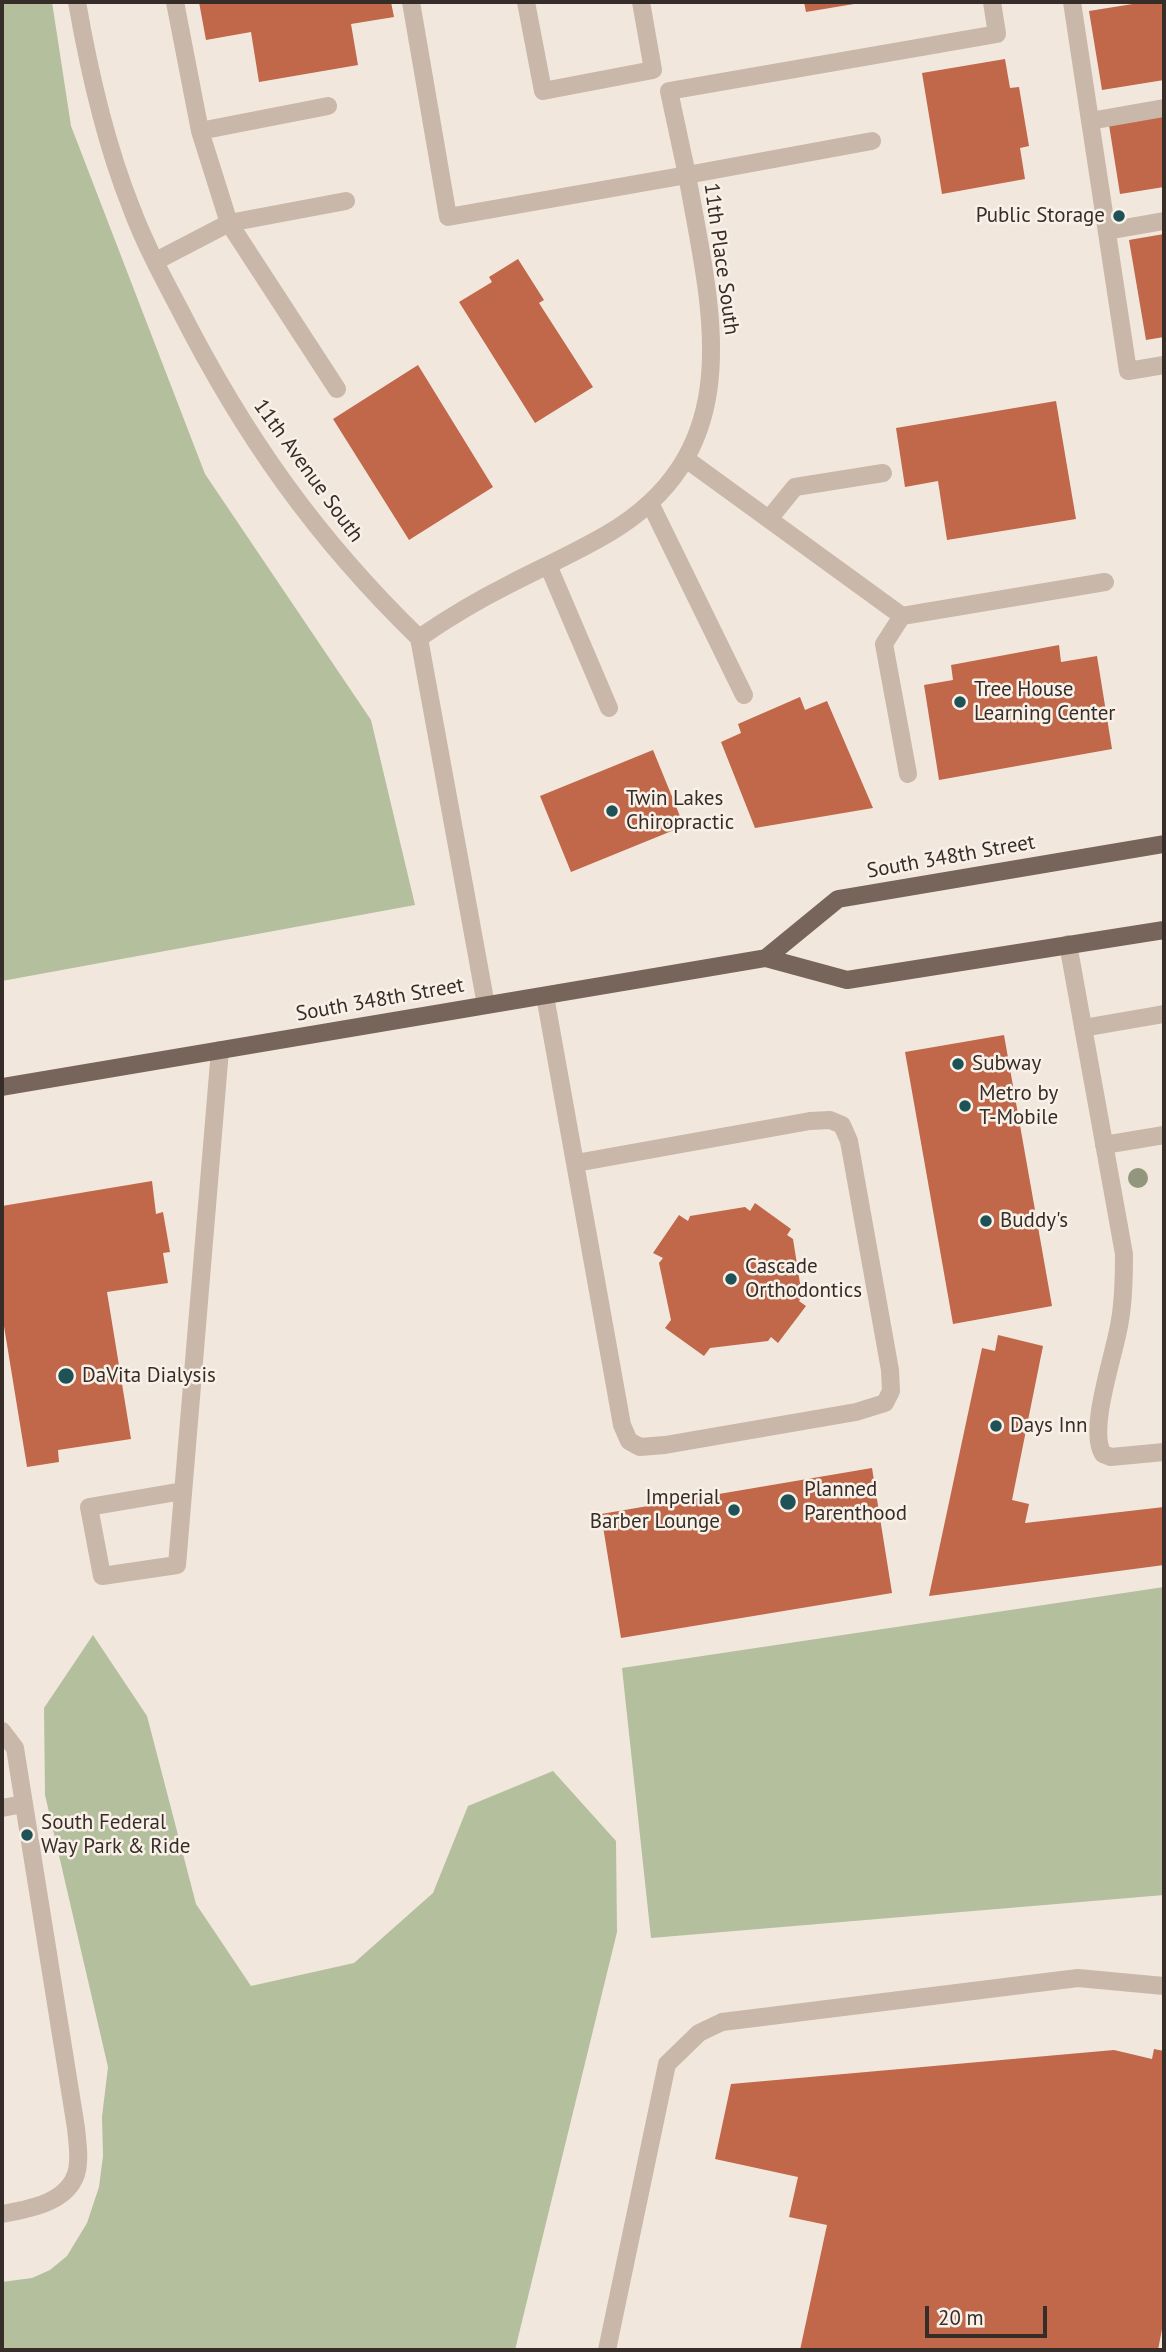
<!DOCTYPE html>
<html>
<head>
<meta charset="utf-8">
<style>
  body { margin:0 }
  #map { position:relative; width:1166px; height:2352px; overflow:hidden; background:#f1e7dc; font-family:"PT Sans",sans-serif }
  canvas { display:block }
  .frame { position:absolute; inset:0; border:4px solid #362d28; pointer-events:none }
  .scale { position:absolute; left:925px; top:2306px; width:122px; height:32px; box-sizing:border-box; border:4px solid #362d28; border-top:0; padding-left:9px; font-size:21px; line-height:24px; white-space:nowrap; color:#362d28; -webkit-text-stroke:5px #f9f1e8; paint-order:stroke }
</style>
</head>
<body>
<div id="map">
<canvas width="1166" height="2352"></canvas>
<div class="frame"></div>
<div class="scale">20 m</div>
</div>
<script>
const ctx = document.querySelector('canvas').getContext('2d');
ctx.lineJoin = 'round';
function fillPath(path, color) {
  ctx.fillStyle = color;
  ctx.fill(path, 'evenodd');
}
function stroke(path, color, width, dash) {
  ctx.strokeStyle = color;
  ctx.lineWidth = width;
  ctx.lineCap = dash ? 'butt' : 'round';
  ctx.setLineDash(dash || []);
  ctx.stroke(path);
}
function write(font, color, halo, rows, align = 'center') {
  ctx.font = font + ' "PT Sans",sans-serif';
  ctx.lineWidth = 5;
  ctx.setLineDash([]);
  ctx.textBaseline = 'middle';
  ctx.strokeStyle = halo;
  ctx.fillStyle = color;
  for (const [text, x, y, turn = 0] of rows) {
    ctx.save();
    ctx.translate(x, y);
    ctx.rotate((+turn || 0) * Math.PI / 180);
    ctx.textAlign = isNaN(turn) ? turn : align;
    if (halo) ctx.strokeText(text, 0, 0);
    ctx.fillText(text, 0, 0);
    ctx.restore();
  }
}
fillPath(new Path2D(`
  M 2,2 L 52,2 L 71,126 L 205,474 L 371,720 L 415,905 L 2,981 Z
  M 1164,1587 L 1164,1895 L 651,1938 L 622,1668 Z
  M 93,1635 L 147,1716 L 196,1904 L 251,1986 L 354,1963 L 433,1893 L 468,1806 L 553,1771 L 616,1841 L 617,1932 L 515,2350 L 2,2350 L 2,2282 L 32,2278 L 50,2270 L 67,2256 L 87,2223 L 99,2187 L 103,2156 L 102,2117 L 108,2067 L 45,1795 L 44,1708 Z`), '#b4bf9d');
fillPath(new Path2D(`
  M 199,2 L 391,2 L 394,17 L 351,24 L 358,65 L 259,82 L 251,32 L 206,40 Z
  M 804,2 L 860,2 L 860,3 L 806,12 Z
  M 1145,2 L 1164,2 L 1164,80 L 1102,90 L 1089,11 Z
  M 1005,59 L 1010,88 L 1019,87 L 1029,146 L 1020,148 L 1025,179 L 942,194 L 922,73 Z
  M 1164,116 L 1164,187 L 1120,194 L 1109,125 Z
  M 1164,234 L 1164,337 L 1146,340 L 1129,240 Z
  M 518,259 L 544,300 L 539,303 L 593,387 L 535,423 L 459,302 L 492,282 L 489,277 Z
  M 418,365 L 493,487 L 409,540 L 333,419 Z
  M 1056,401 L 1076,519 L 947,540 L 938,481 L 905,487 L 896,428 Z
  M 1059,645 L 1061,662 L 1097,656 L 1112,749 L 939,780 L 924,685 L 953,680 L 951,665 Z
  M 800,697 L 805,710 L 827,701 L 873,808 L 755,828 L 721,742 L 741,733 L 738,724 Z
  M 653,750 L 684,826 L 571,872 L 540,796 Z
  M 1004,1035 L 1052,1306 L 953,1324 L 905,1052 Z
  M 152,1181 L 156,1214 L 163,1212 L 170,1252 L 163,1253 L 168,1283 L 107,1292 L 131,1439 L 58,1450 L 59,1462 L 27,1467 L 2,1314 L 2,1206 Z
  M 755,1203 L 791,1229 L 787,1235 L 793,1239 L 802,1296 L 799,1301 L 806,1306 L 778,1343 L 771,1337 L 768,1341 L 710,1348 L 704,1356 L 665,1328 L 671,1320 L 659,1263 L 663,1258 L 653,1253 L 679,1215 L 688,1221 L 690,1216 L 745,1207 L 750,1211 Z
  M 998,1335 L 1043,1346 L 1012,1500 L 1029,1504 L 1025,1523 L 1164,1507 L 1164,1565 L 929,1596 L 982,1348 L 995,1351 Z
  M 872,1468 L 892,1593 L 621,1638 L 601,1514 Z
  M 1154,2049 L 1164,2051 L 1164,2319 L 1158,2350 L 800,2350 L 827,2225 L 789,2217 L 798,2177 L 715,2159 L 731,2084 L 1114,2050 L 1152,2059 Z`), '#c1674a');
stroke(new Path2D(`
  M 77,2 C 89,71 105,142 131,207 C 144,242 162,276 179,308 C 244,436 316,538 419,638 L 486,1005
  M 175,2 L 200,131 L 328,106
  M 411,2 L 448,217 L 687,175 L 669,91 L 997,34 L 992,2
  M 526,2 L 543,91 L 653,70 L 641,2
  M 1072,2 L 1128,371 L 1164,365
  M 1090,121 L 1164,108
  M 200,131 L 229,223 L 346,201
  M 1107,231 L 1164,221
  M 156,261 L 229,223 L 337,389
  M 686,459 L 902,616 L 1105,582
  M 650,503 L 744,695
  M 769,519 L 795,487 L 883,473
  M 548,565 L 609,708
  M 902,616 L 884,644 L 908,774
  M 419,638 C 448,618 478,600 510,584 C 543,567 577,552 609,533 C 751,448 711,310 687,175 L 872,141
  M 1068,944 L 1124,1254 C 1124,1276 1124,1298 1120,1320 C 1116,1351 1087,1429 1103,1454 L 1111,1457 L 1164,1452
  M 545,996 L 622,1425 L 629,1441 L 640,1447 L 665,1445 L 856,1412 L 885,1403 L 891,1391 L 890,1370 L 849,1141 L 842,1125 L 830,1120 L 810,1121 L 576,1163
  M 1083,1028 L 1164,1014
  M 1104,1145 L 1164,1135
  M 183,1491 L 89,1507 L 102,1576 L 177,1565 L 220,1050
  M 2,1731 L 15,1748 L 76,2128 C 77,2139 79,2151 78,2162 C 77,2201 31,2209 2,2214
  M 2,1808 L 23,1804
  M 607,2350 L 667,2064 L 699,2033 L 722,2022 L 1078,1978 L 1164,1986`), '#c9b7a9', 18);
stroke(new Path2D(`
  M 766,958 L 838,899 L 1164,844
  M 2,1087 L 766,958 L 847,980 L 1164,930`), '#77645a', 18);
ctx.fillStyle = '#92967c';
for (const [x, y] of [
  [1138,1178]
]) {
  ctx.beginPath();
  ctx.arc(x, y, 10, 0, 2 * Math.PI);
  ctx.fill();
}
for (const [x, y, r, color] of [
  [1119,216,7,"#1f5256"],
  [960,702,7,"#1f5256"],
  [612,811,7,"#1f5256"],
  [958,1064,7,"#1f5256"],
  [965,1106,7,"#1f5256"],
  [986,1221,7,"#1f5256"],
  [731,1279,7,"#1f5256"],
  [66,1376,9,"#1f5256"],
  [996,1426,7,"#1f5256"],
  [788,1502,9,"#1f5256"],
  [734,1510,7,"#1f5256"],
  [27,1835,7,"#1f5256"]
]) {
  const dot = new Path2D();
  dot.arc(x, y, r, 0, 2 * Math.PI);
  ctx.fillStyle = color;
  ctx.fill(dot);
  stroke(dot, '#f9f1e8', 2.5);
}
write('21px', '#362d28', '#f9f1e8', [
  ["Public Storage",1105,216,"right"],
  ["Tree House",974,690],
  ["Learning Center",974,714],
  ["Twin Lakes",626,799],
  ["Chiropractic",626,823],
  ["Subway",972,1064],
  ["Metro by",979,1094],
  ["T-Mobile",979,1118],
  ["Buddy's",1000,1221],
  ["Cascade",745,1267],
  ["Orthodontics",745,1291],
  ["DaVita Dialysis",82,1376],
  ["Days Inn",1010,1426],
  ["Planned",804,1490],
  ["Parenthood",804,1514],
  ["Imperial",720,1498,"right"],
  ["Barber Lounge",720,1522,"right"],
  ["South Federal",41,1823],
  ["Way Park & Ride",41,1847]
], 'left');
write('21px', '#362d28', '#f9f1e8', [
  ["11th Place South",721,259,82],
  ["11th Avenue South",308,471,54],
  ["South 348th Street",951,857,-10],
  ["South 348th Street",380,1000,-10]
]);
</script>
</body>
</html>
